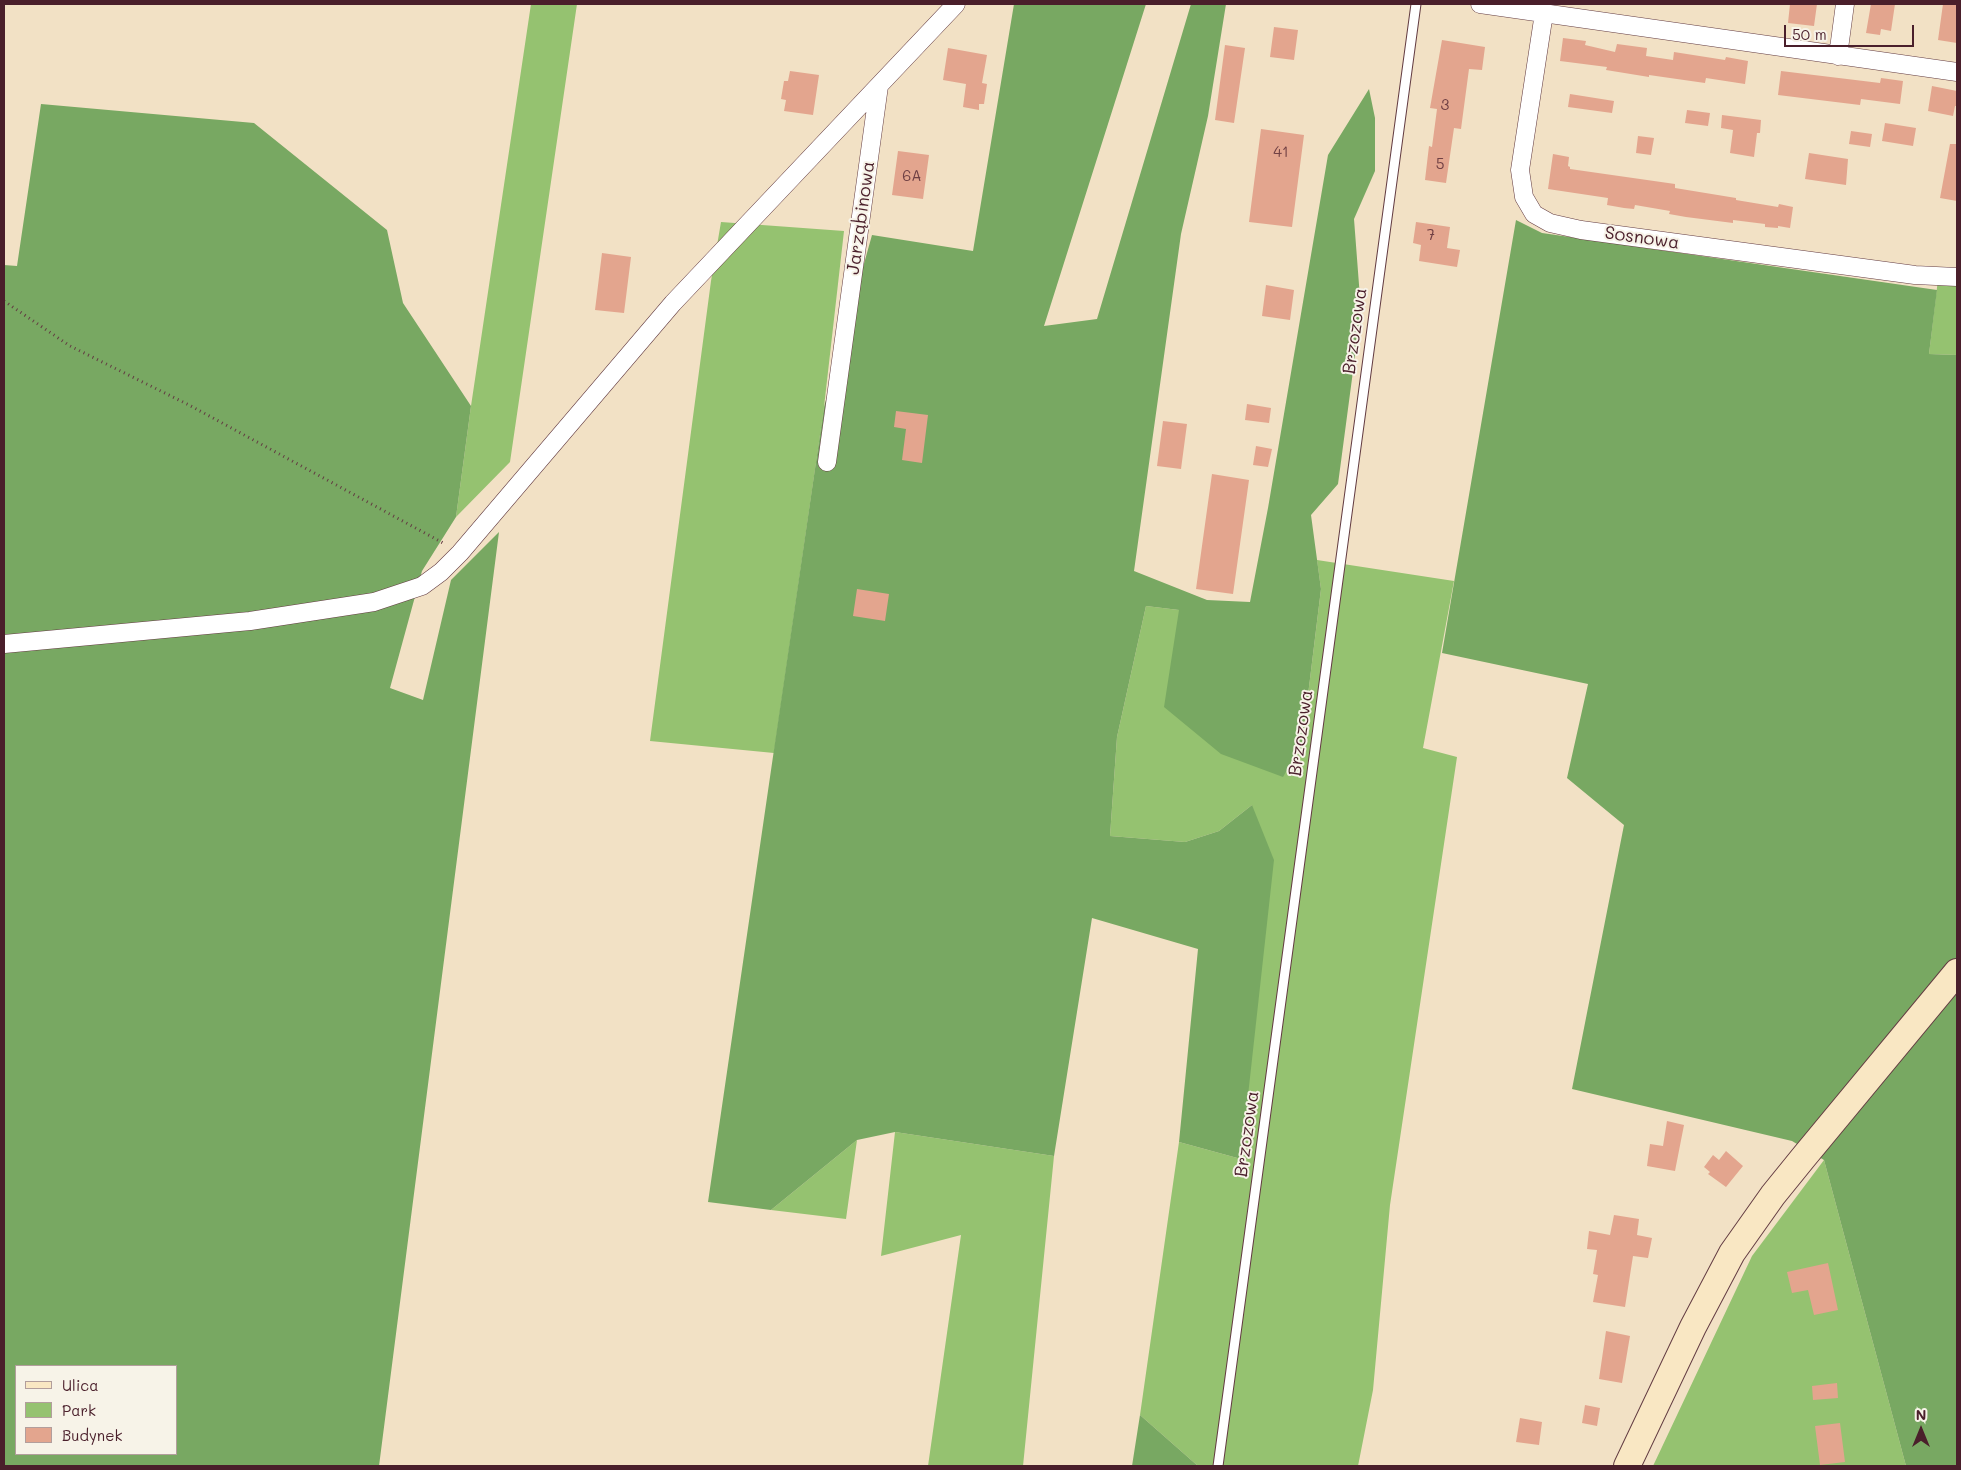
<!DOCTYPE html>
<html>
<head>
<meta charset="utf-8">
<style>
  body { margin:0 }
  #map { position:relative; width:1961px; height:1470px; overflow:hidden; background:#f2e1c5; font-family:Mali,sans-serif }
  canvas { display:block }
  .frame { position:absolute; inset:0; border:5px solid #4a1f2b; pointer-events:none }
  .legend { position:absolute; left:15px; top:1365px; width:162px; height:90px; box-sizing:border-box; background:#f7f3e8; border:1px solid #b29e9c; margin:0; padding:6px 9px; list-style:none; font-size:15px; color:#4a1f2b }
  .legend li { display:flex; align-items:center; gap:10px; height:25px }
  .legend b { width:25px; border:1px solid #b29e9c }
  .north { position:absolute; left:1896px; top:1405px; width:50px; height:50px; -webkit-text-stroke:4px #f7f3e8; paint-order:stroke; rotate:0deg; font-size:14px; font-weight:700; line-height:20px; text-align:center; color:#4a1f2b }
  .north::after { content:''; display:block; margin:auto; width:18px; height:22px; background:#4a1f2b; clip-path:polygon(50% 0,100% 100%,50% 72%,0 100%) }
  .scale { position:absolute; left:1784px; top:25px; width:130px; height:22px; box-sizing:border-box; border:2px solid #4a1f2b; border-top:0; padding-left:6px; font-size:15px; line-height:18px; white-space:nowrap; color:#4a1f2b; -webkit-text-stroke:4px #f7f3e8; paint-order:stroke }
</style>
</head>
<body>
<div id="map">
<canvas width="1961" height="1470"></canvas>
<div class="frame"></div>
<ul class="legend">
<li><b style="height:6px;background:#f9e7c3"></b>Ulica</li>
<li><b style="height:14px;background:#95c270"></b>Park</li>
<li><b style="height:14px;background:#e3a58e"></b>Budynek</li>
</ul>
<div class="north">N</div>
<div class="scale">50 m</div>
</div>
<script>
const ctx = document.querySelector('canvas').getContext('2d');
ctx.lineJoin = 'round';
function fillPath(path, color) {
  ctx.fillStyle = color;
  ctx.fill(path, 'evenodd');
}
function stroke(path, color, width, dash) {
  ctx.strokeStyle = color;
  ctx.lineWidth = width;
  ctx.lineCap = dash ? 'butt' : 'round';
  ctx.setLineDash(dash || []);
  ctx.stroke(path);
}
function write(font, color, halo, rows, align = 'center') {
  ctx.font = font + ' Mali,sans-serif';
  ctx.lineWidth = 4;
  ctx.setLineDash([]);
  ctx.textBaseline = 'middle';
  ctx.strokeStyle = halo;
  ctx.fillStyle = color;
  for (const [text, x, y, turn = 0] of rows) {
    ctx.save();
    ctx.translate(x, y);
    ctx.rotate((+turn || 0) * Math.PI / 180);
    ctx.textAlign = isNaN(turn) ? turn : align;
    if (halo) ctx.strokeText(text, 0, 0);
    ctx.fillText(text, 0, 0);
    ctx.restore();
  }
}
fillPath(new Path2D(`
  M 531,4 L 577,4 L 510,462 L 456,517 L 471,406 Z
  M 721,222 L 844,231 L 824,407 L 774,753 L 650,741 L 711,281 Z
  M 1939,271 L 1957,272 L 1957,355 L 1929,354 Z
  M 1317,560 L 1454,581 L 1423,748 L 1457,757 L 1390,1205 L 1373,1390 L 1358,1466 L 1198,1466 L 1140,1415 L 1179,1142 L 1241,1159 L 1252,805 L 1219,831 L 1185,842 L 1110,836 L 1117,737 L 1146,606 L 1179,610 L 1302,744 L 1321,589 Z
  M 895,1132 L 1054,1156 L 1023,1466 L 928,1466 L 961,1235 L 881,1256 Z
  M 857,1140 L 846,1219 L 771,1210 Z
  M 1824,1160 L 1906,1466 L 1653,1466 L 1752,1256 Z`), '#95c270');
fillPath(new Path2D(`
  M 1014,4 L 1146,4 L 1044,326 L 1097,319 L 1191,4 L 1226,4 L 1208,116 L 1181,234 L 1134,571 L 1207,600 L 1250,602 L 1268,508 L 1328,155 L 1369,89 L 1375,118 L 1375,171 L 1354,219 L 1361,311 L 1338,484 L 1311,515 L 1321,589 L 1302,744 L 1283,777 L 1221,754 L 1164,707 L 1179,610 L 1146,606 L 1117,737 L 1110,836 L 1185,842 L 1219,831 L 1252,805 L 1274,860 L 1241,1159 L 1179,1142 L 1198,949 L 1092,918 L 1054,1156 L 895,1132 L 857,1140 L 771,1210 L 708,1202 L 824,407 L 872,235 L 973,251 Z
  M 41,104 L 254,123 L 387,230 L 403,303 L 471,406 L 456,517 L 422,571 L 390,688 L 423,700 L 451,580 L 499,532 L 379,1466 L 4,1466 L 4,265 L 17,266 ZM 16,1366 L 176,1366 L 176,1454 L 16,1454 Z
  M 1516,220 L 1542,233 L 1937,290 L 1929,354 L 1957,355 L 1957,1466 L 1906,1466 L 1824,1160 L 1792,1141 L 1572,1089 L 1624,825 L 1567,778 L 1588,684 L 1442,653 Z
  M 1140,1415 L 1198,1466 L 1132,1466 Z`), '#78a862');
fillPath(new Path2D(`
  M 1790,4 L 1817,4 L 1814,26 L 1788,23 Z
  M 1871,4 L 1895,4 L 1891,31 L 1881,29 L 1880,35 L 1866,33 Z
  M 1943,4 L 1957,4 L 1957,43 L 1938,40 Z
  M 1274,27 L 1298,30 L 1294,60 L 1270,57 Z
  M 1563,38 L 1586,41 L 1585,45 L 1615,52 L 1617,44 L 1647,48 L 1646,56 L 1673,60 L 1674,52 L 1725,60 L 1726,57 L 1748,61 L 1745,84 L 1706,78 L 1705,83 L 1649,75 L 1649,77 L 1606,70 L 1607,67 L 1560,61 Z
  M 1442,40 L 1485,47 L 1482,70 L 1469,69 L 1461,129 L 1454,128 L 1446,183 L 1425,180 L 1429,146 L 1432,147 L 1437,109 L 1430,108 Z
  M 1225,45 L 1245,48 L 1234,123 L 1215,120 Z
  M 948,48 L 987,55 L 982,83 L 987,84 L 984,104 L 979,104 L 979,110 L 963,107 L 966,84 L 943,80 Z
  M 790,71 L 819,75 L 813,115 L 784,111 L 786,100 L 781,99 L 784,81 L 788,81 Z
  M 1781,71 L 1880,83 L 1881,78 L 1903,81 L 1900,104 L 1861,99 L 1860,105 L 1778,95 Z
  M 1932,86 L 1957,91 L 1957,106 L 1955,106 L 1953,116 L 1928,111 Z
  M 1570,94 L 1614,101 L 1612,113 L 1568,107 Z
  M 1687,110 L 1710,113 L 1708,126 L 1685,123 Z
  M 1722,115 L 1761,120 L 1760,133 L 1757,133 L 1754,157 L 1730,153 L 1733,130 L 1721,128 Z
  M 1885,123 L 1916,128 L 1913,146 L 1882,141 Z
  M 1261,129 L 1304,135 L 1292,227 L 1249,222 Z
  M 1851,131 L 1872,134 L 1870,147 L 1849,144 Z
  M 1638,136 L 1654,138 L 1651,155 L 1636,153 Z
  M 1950,144 L 1957,144 L 1957,201 L 1940,198 Z
  M 898,151 L 929,155 L 923,199 L 892,195 Z
  M 1809,153 L 1848,159 L 1846,185 L 1805,179 Z
  M 1553,154 L 1569,157 L 1568,166 L 1570,167 L 1570,169 L 1675,184 L 1675,188 L 1736,198 L 1736,200 L 1778,207 L 1779,204 L 1793,207 L 1790,228 L 1778,226 L 1778,228 L 1765,227 L 1765,224 L 1733,220 L 1733,223 L 1686,217 L 1669,214 L 1670,211 L 1635,205 L 1634,209 L 1624,208 L 1607,205 L 1608,198 L 1548,189 Z
  M 1416,222 L 1450,227 L 1447,248 L 1460,250 L 1457,267 L 1419,261 L 1421,245 L 1413,243 Z
  M 602,253 L 631,257 L 624,313 L 595,310 Z
  M 1266,285 L 1294,290 L 1290,320 L 1262,316 Z
  M 1247,404 L 1271,408 L 1269,423 L 1245,420 Z
  M 896,411 L 928,415 L 922,463 L 902,460 L 906,429 L 894,427 Z
  M 1163,421 L 1187,424 L 1181,469 L 1157,466 Z
  M 1256,446 L 1272,449 L 1268,467 L 1253,465 Z
  M 1212,474 L 1249,480 L 1233,594 L 1196,589 Z
  M 857,589 L 889,594 L 885,621 L 853,616 Z
  M 1667,1121 L 1684,1125 L 1675,1171 L 1647,1166 L 1650,1144 L 1663,1146 Z
  M 1726,1151 L 1743,1166 L 1726,1187 L 1708,1174 L 1710,1172 L 1704,1167 L 1713,1155 L 1719,1160 Z
  M 1614,1215 L 1639,1219 L 1637,1235 L 1652,1238 L 1648,1258 L 1633,1256 L 1625,1307 L 1593,1302 L 1598,1275 L 1593,1274 L 1597,1250 L 1587,1249 L 1589,1231 L 1610,1235 Z
  M 1828,1263 L 1838,1310 L 1814,1315 L 1808,1290 L 1792,1293 L 1787,1272 Z
  M 1606,1331 L 1630,1336 L 1622,1383 L 1599,1379 Z
  M 1837,1383 L 1838,1398 L 1813,1400 L 1812,1386 Z
  M 1585,1405 L 1600,1408 L 1597,1426 L 1582,1423 Z
  M 1520,1418 L 1542,1422 L 1539,1445 L 1516,1442 Z
  M 1840,1423 L 1845,1462 L 1820,1465 L 1815,1426 Z`), '#e3a58e');
const lane = new Path2D(`
  M 1218,1466 L 1416,4`);
const street = new Path2D(`
  M 1480,4 L 1957,72
  M 1544,13 L 1520,170 L 1524,197 L 1534,214 L 1550,223 L 1581,230 L 1915,275 L 1957,277
  M 1838,56 L 1845,4
  M 827,462 L 879,86
  M 4,644 L 250,621 L 374,602 L 422,586 L 441,572 L 460,553 L 673,303 L 956,4`);
const secondary = new Path2D(`
  M 1627,1466 L 1693,1327 L 1732,1253 L 1773,1195 L 1803,1158 L 1957,972`);
stroke(lane, '#633c42', 11);
stroke(street, '#633c42', 19);
stroke(secondary, '#633c42', 28);
stroke(new Path2D(`
  M 4,301 L 70,346 L 189,405 L 445,544`), '#633c42', 3, [1, 4]);
stroke(lane, '#fff', 9);
stroke(street, '#fff', 18);
stroke(secondary, '#f9e7c3', 26);
write('15px', '#704044', null, [
  ["3",1445,105],
  ["41",1281,152],
  ["5",1440,164],
  ["6A",912,176],
  ["7",1431,235]
]);
write('18px', '#4a1f2b', '#f7f3e8', [
  ["Jarząbinowa",861,218,-82],
  ["Sosnowa",1642,238,8],
  ["Brzozowa",1355,331,-82],
  ["Brzozowa",1301,733,-82],
  ["Brzozowa",1247,1134,-82]
]);
</script>
</body>
</html>
